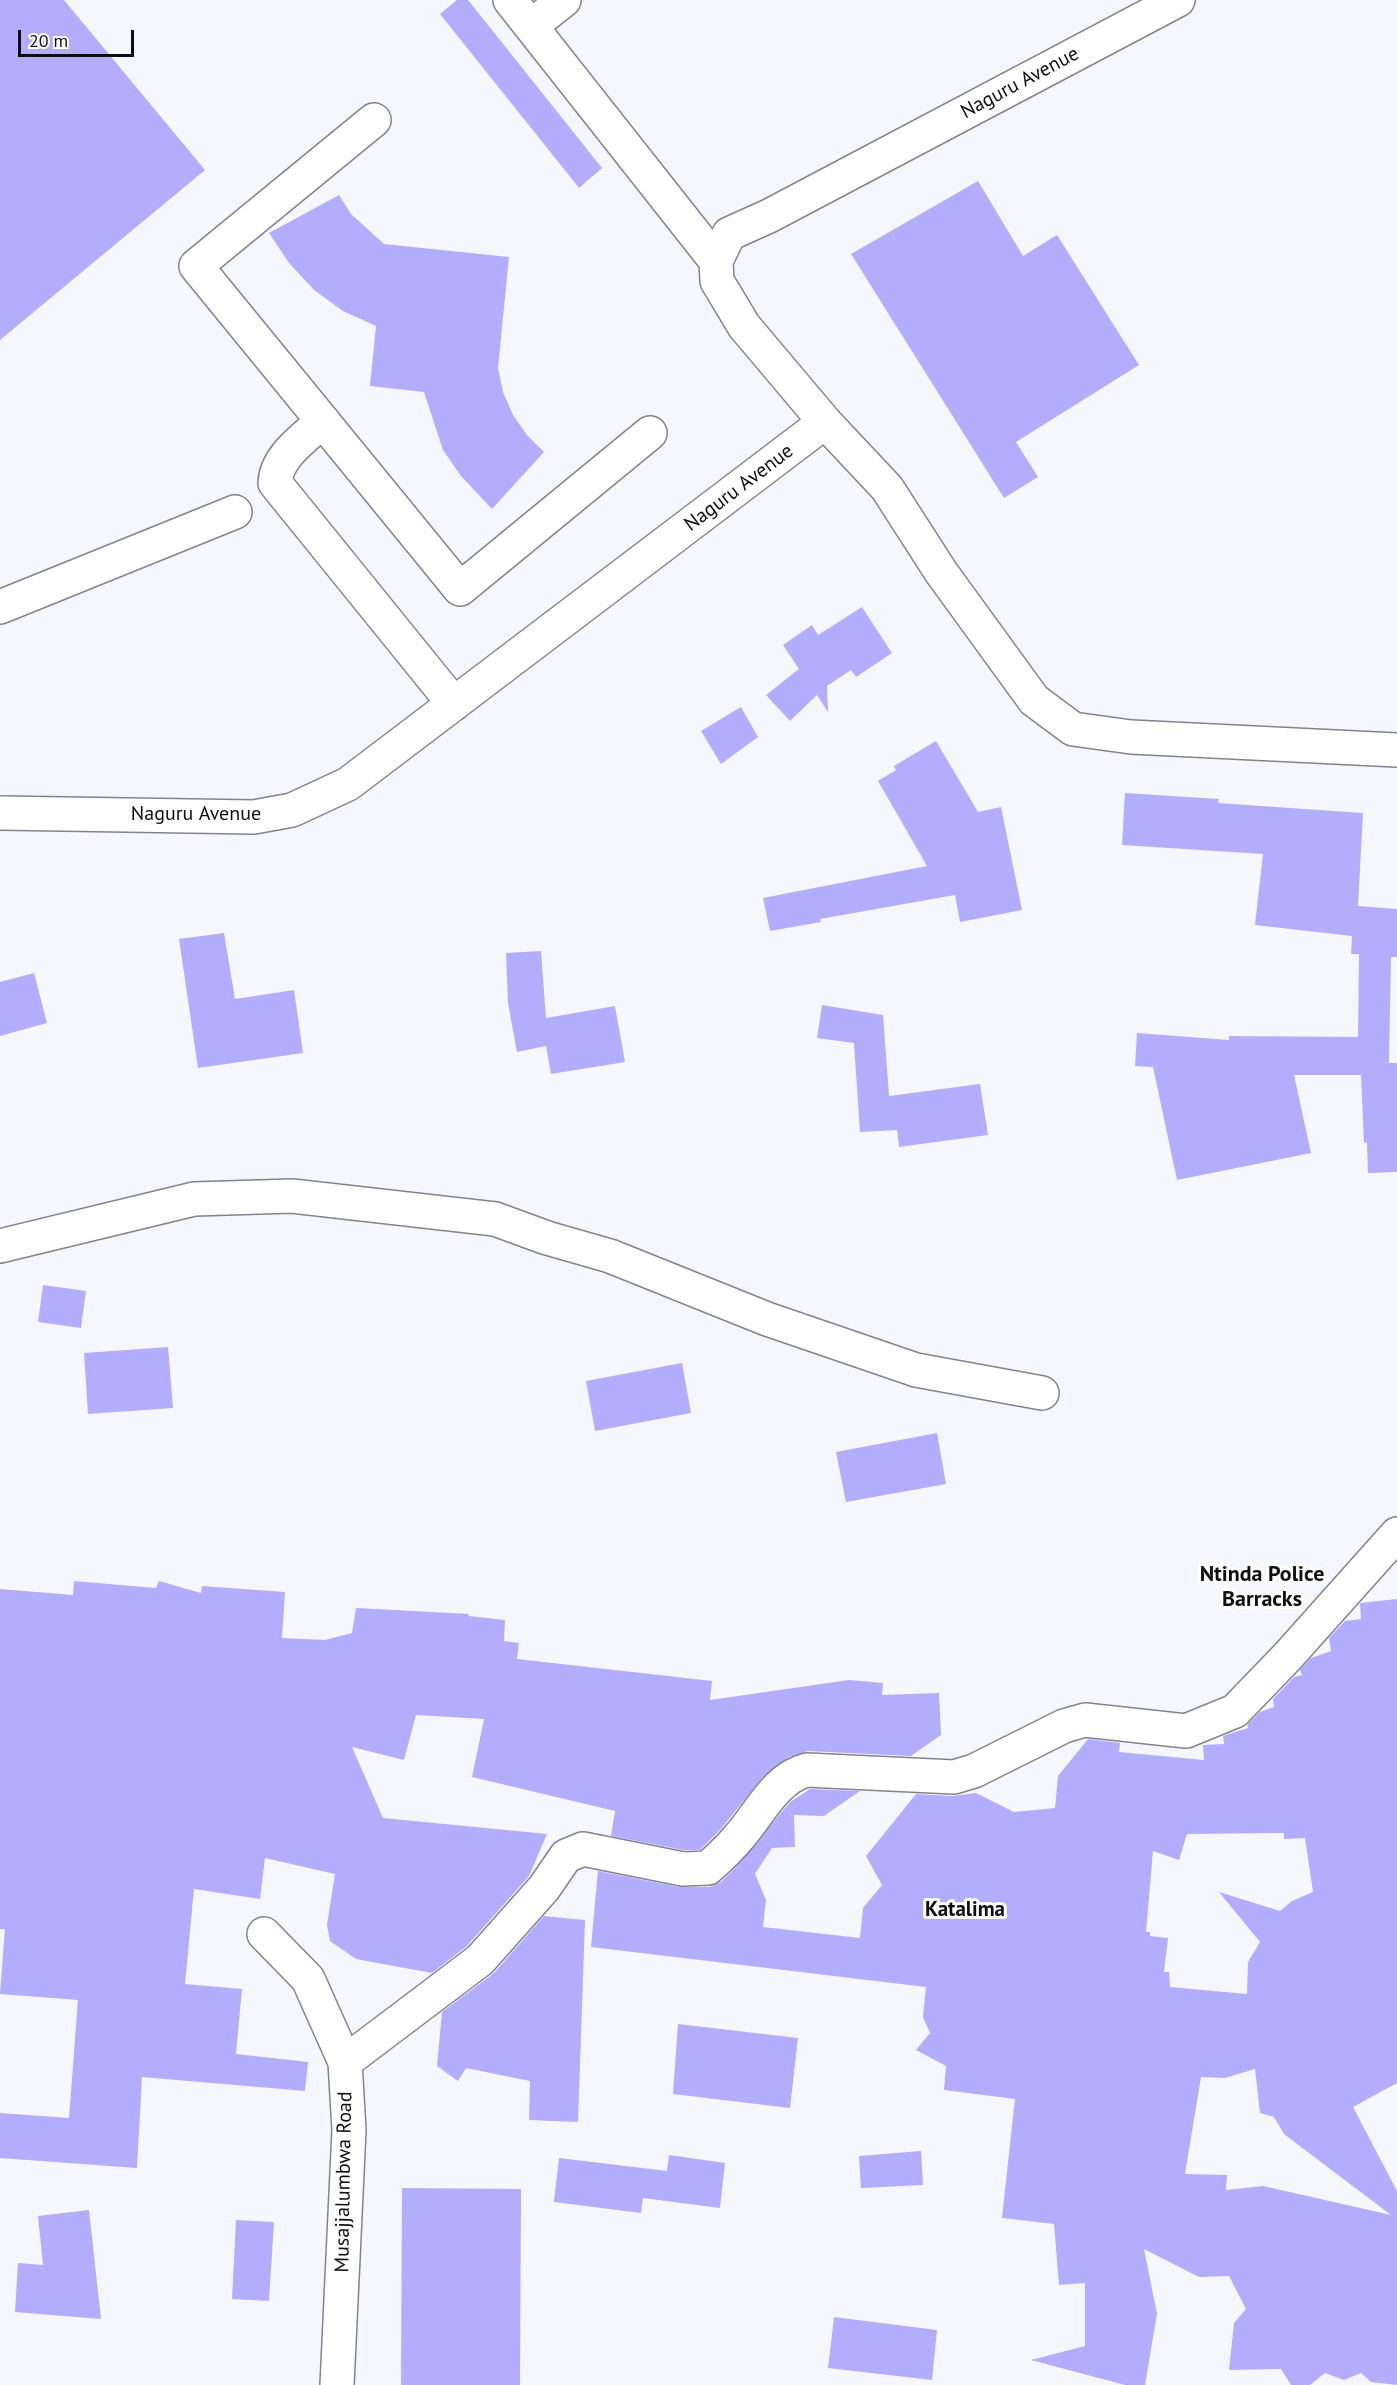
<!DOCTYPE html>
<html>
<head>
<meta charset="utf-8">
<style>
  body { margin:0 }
  #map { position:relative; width:1397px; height:2385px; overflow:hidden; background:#f6f6fe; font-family:"PT Sans",sans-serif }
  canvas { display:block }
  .scale { position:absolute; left:18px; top:30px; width:116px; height:27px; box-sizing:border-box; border:3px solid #0e0e13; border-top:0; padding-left:8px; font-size:18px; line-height:21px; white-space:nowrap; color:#0e0e13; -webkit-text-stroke:4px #fff; paint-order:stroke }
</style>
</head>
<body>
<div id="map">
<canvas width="1397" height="2385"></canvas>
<div class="scale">20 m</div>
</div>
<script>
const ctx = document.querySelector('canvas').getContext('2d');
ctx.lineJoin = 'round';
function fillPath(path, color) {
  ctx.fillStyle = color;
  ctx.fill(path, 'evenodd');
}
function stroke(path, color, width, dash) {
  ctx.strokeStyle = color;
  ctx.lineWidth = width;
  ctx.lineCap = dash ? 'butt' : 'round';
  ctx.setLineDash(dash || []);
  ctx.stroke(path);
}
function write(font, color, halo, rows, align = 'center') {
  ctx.font = font + ' "PT Sans",sans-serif';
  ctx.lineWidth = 6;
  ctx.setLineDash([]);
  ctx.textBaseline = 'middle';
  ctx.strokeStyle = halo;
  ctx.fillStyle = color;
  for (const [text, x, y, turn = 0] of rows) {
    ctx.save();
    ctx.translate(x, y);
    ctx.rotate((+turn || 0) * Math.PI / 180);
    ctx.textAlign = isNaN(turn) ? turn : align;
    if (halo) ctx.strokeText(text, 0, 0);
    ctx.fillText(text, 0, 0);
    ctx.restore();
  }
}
fillPath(new Path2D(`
  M 0,0 L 64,0 L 205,170 L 0,340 Z
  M 457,0 L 468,0 L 602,168 L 579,188 L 440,14 Z
  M 978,181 L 1023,256 L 1057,235 L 1139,365 L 1016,442 L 1038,477 L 1004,498 L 851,254 Z
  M 339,195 L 351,214 L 384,244 L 509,257 L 498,368 L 503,392 L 513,415 L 527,435 L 544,452 L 492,509 L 461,476 L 443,450 L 424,392 L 370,386 L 376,326 L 343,311 L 314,290 L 289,263 L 269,233 Z
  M 862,607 L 892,653 L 856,677 L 851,670 L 827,686 L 828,712 L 817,695 L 790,721 L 766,695 L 799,669 L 783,645 L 812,625 L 818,635 Z
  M 741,707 L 758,737 L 721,764 L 701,731 Z
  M 936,741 L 978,812 L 1001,807 L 1022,910 L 960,922 L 955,895 L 820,919 L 821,922 L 770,931 L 763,898 L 927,866 L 878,781 L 896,770 L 894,766 Z
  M 1125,793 L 1219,799 L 1218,803 L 1363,813 L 1358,906 L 1397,909 L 1397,957 L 1391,957 L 1389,1063 L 1397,1063 L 1397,1172 L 1368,1173 L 1367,1142 L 1364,1143 L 1361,1075 L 1294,1075 L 1311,1153 L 1177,1180 L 1153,1067 L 1135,1066 L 1137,1033 L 1229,1040 L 1229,1036 L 1358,1037 L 1359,954 L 1351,954 L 1352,936 L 1255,925 L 1263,854 L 1122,845 Z
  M 224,933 L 235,999 L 294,990 L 303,1053 L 198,1068 L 179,939 Z
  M 541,951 L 546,1018 L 615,1006 L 625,1062 L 551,1074 L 546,1046 L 517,1052 L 508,1003 L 506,953 Z
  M 34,973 L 47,1023 L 0,1036 L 0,982 Z
  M 822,1005 L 883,1015 L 889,1096 L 980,1084 L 988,1135 L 899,1147 L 897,1130 L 860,1132 L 854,1043 L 817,1038 Z
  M 43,1285 L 86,1291 L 81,1328 L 38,1322 Z
  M 168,1347 L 173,1408 L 88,1414 L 84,1353 Z
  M 682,1363 L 691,1413 L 595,1431 L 586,1381 Z
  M 937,1433 L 946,1484 L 846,1502 L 836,1452 Z
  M 74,1581 L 156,1588 L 159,1581 L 201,1593 L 202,1586 L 285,1592 L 282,1638 L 325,1640 L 352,1633 L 356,1608 L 469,1614 L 468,1616 L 505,1620 L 504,1641 L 519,1643 L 517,1659 L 712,1681 L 710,1700 L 849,1680 L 883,1683 L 882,1695 L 939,1693 L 941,1735 L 911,1756 L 808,1751 L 789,1757 L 763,1777 L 720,1830 L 700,1850 L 684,1850 L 611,1836 L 615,1811 L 472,1777 L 484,1719 L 416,1715 L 404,1760 L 352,1747 L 383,1818 L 547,1834 L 529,1876 L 467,1946 L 432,1973 L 356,1959 L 330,1941 L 327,1925 L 335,1874 L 265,1858 L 260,1899 L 194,1889 L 185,1984 L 242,1989 L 236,2054 L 308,2062 L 305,2091 L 142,2077 L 137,2168 L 0,2158 L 0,2113 L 69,2118 L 78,2000 L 0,1994 L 5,1929 L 0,1929 L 0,1589 L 73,1595 Z
  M 1397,1599 L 1397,2083 L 1353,2107 L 1397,2191 L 1397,2385 L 1371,2382 L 1361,2373 L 1344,2380 L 1325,2373 L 1310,2385 L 1291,2385 L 1281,2369 L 1229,2370 L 1234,2323 L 1246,2309 L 1229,2276 L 1199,2277 L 1144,2249 L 1157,2314 L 1145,2385 L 1125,2385 L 1031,2360 L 1085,2346 L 1085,2283 L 1059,2285 L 1054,2224 L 1002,2218 L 1015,2099 L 944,2090 L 946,2066 L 916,2050 L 930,2033 L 923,2017 L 926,1987 L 591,1947 L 598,1871 L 679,1887 L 710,1887 L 721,1882 L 736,1867 L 790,1802 L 810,1789 L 860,1791 L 824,1816 L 794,1815 L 795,1847 L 772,1848 L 755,1874 L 766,1900 L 763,1927 L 860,1938 L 863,1908 L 882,1885 L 866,1856 L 916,1794 L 953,1796 L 976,1793 L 1014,1812 L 1055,1808 L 1058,1776 L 1088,1739 L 1120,1743 L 1119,1752 L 1204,1760 L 1203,1745 L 1224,1744 L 1223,1736 L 1248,1728 L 1247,1725 L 1260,1712 L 1274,1707 L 1273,1699 L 1294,1677 L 1302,1675 L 1300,1670 L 1311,1658 L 1331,1651 L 1329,1638 L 1345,1621 L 1361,1619 L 1360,1603 ZM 1284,1833 L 1284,1839 L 1305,1838 L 1313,1892 L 1292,1901 L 1280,1911 L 1219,1892 L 1260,1942 L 1248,1962 L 1247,1994 L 1170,1987 L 1169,1972 L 1164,1972 L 1168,1938 L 1150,1936 L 1150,1932 L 1146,1932 L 1153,1851 L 1179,1860 L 1187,1834 ZM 1255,2069 L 1260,2113 L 1274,2117 L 1284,2134 L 1391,2215 L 1263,2186 L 1226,2190 L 1227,2175 L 1185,2174 L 1201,2077 L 1225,2078 Z
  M 544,1916 L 585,1920 L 578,2122 L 529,2120 L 530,2081 L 466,2068 L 458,2081 L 437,2066 L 442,2012 L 494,1973 Z
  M 678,2024 L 798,2038 L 790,2108 L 673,2094 Z
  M 921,2151 L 923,2185 L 861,2188 L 859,2156 Z
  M 669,2155 L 725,2163 L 720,2208 L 643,2198 L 641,2213 L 554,2202 L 559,2158 L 667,2171 Z
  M 402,2188 L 521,2189 L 520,2385 L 401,2385 Z
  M 89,2210 L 101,2319 L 15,2312 L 18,2263 L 43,2265 L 38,2216 Z
  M 236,2220 L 274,2222 L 269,2301 L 232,2299 Z
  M 834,2317 L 937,2330 L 932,2380 L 828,2368 Z`), '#b3adfd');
const minor = new Path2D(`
  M 510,0 L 716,261
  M 531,26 L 564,0
  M 374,120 L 196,266 L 460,589 L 650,433
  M 323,421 C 304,438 276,457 275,483 L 454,704
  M 825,422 L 887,488 L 941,572 L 1034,700 L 1073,729 L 1131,737 L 1397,750
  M 0,607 L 235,512
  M 0,813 L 254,817 L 292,810 L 348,784 L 825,422 L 744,326 L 717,281 L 716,261 L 729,234 L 769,216 L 1178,0
  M 0,1246 L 194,1199 L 292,1196 L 495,1219 L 547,1238 L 610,1256 L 767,1319 L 916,1370 L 1042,1393
  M 264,1934 L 308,1979 L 345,2062 L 349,2130 L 337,2385
  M 345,2062 L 480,1960 L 544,1888 L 566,1856 L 583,1849 L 683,1869 L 708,1868 C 718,1859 729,1849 738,1838 C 759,1815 775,1778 807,1770 L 954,1777 L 974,1771 L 1064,1726 L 1085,1720 L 1186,1731 L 1235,1711 L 1288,1656 L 1397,1534`);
stroke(minor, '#838390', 36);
stroke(minor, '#fff', 33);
write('20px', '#0e0e13', '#fff', [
  ["Naguru Avenue",1020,83,-28],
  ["Naguru Avenue",739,488,-37],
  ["Naguru Avenue",196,814],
  ["Musajjalumbwa Road",344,2182,-89]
]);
write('bold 21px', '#0e0e13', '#fff', [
  ["Katalima",965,1910]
]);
write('bold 22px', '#0e0e13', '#fff', [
  ["Ntinda Police",1262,1575],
  ["Barracks",1262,1600]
]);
</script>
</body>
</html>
